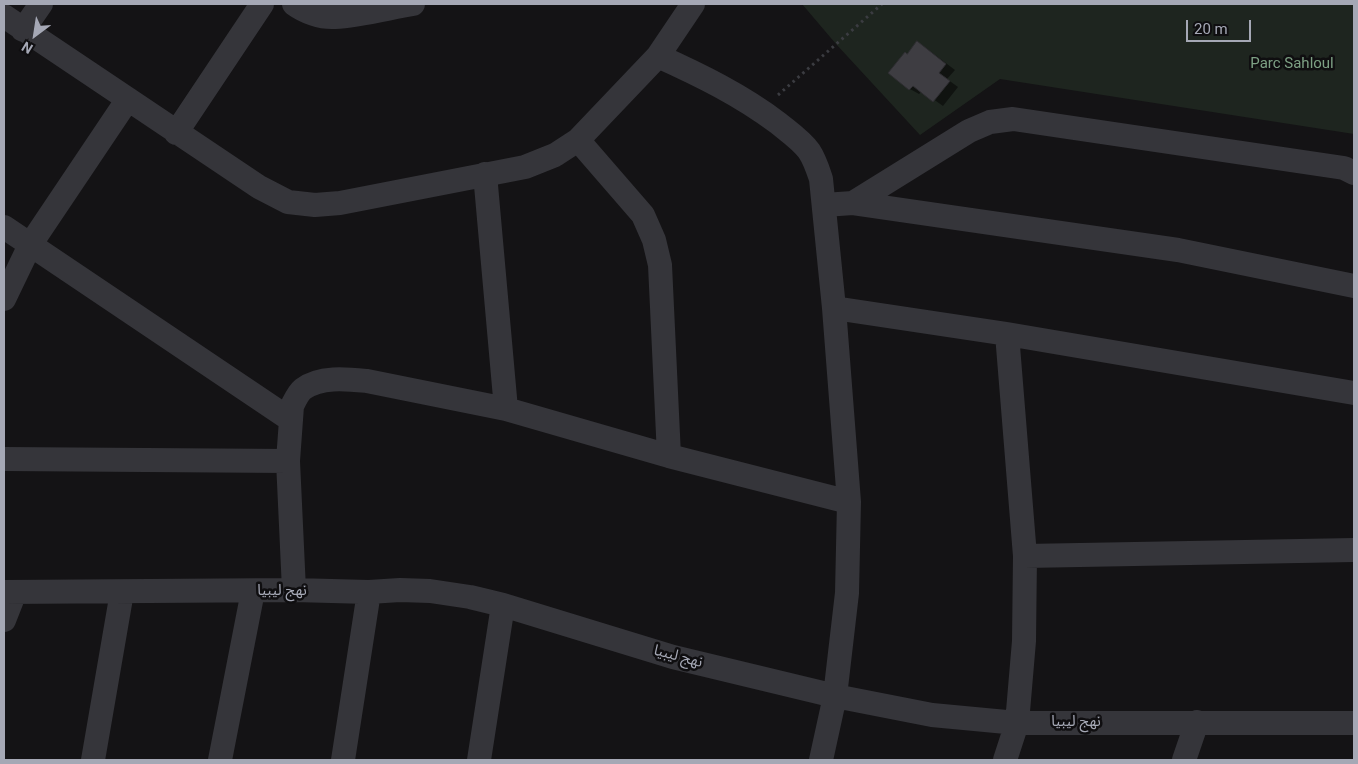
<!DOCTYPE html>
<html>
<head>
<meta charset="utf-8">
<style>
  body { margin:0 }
  #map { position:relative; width:1358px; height:764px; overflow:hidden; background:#141315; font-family:Roboto,sans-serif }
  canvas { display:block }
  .frame { position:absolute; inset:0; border:5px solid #a5a8b5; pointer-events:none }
  .north { position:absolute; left:10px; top:10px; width:50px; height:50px; -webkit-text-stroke:4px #0f0e10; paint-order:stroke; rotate:211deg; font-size:14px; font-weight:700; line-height:20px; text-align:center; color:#a5a8b5 }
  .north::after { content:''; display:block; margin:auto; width:18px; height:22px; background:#a5a8b5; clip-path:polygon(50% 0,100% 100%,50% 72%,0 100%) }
  .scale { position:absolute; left:1186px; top:20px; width:65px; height:22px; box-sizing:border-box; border:2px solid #a5a8b5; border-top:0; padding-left:6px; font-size:15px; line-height:18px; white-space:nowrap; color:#a5a8b5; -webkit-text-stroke:4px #0f0e10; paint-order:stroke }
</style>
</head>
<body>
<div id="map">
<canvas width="1358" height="764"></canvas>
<div class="frame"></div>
<div class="north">N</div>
<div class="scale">20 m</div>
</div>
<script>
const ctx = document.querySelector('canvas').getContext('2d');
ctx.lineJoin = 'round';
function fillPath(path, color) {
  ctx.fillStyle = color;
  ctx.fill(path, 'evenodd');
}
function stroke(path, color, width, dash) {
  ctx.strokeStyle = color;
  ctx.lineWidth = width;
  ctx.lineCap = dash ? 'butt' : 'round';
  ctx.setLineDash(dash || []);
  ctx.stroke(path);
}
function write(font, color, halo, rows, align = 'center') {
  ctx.font = font + ' Roboto,"Noto Sans Arabic",sans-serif';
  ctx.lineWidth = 5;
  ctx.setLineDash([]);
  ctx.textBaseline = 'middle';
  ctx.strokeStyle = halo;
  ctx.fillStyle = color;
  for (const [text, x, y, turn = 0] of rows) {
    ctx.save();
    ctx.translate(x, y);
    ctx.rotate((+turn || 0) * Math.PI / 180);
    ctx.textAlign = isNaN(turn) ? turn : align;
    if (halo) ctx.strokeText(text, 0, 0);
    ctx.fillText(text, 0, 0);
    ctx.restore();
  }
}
fillPath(new Path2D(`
  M 802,4 L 1354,4 L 1354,134 L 1000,79 L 920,135 L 836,44 Z`), '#1e251f');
fillPath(new Path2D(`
  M 918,42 L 955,70 L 947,79 L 958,87 L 943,106 L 922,91 L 919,94 L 910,89 L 890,73 Z`), '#0007');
const building = new Path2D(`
  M 917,41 L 946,64 L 939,73 L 950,81 L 933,102 L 913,86 L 909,90 L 888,73 L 905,52 L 907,54 Z`);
fillPath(building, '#3e3d42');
stroke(building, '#2e2d31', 1);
stroke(new Path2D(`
  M 778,95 L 882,4`), '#3b3c41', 3, [2.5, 4]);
stroke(new Path2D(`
  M 294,4 C 305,12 321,18 335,17 C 359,16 389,8 413,4
  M 4,16 L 259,187 L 288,202 L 315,205 L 340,203 L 525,167 L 555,155 L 578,140 L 658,56 L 693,4
  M 23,30 L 41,4
  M 658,56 C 700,75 741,95 778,123 C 789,132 801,140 809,151 C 815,160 818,170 821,179 L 834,308 L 849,502 L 847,593 L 835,696 L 821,760
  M 176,133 L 262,4
  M 578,140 L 643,215 L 654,240 L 660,265 L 669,456
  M 485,174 L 506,409
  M 853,203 L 969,131 L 990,122 L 1013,119 L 1344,168 L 1354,173
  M 824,205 L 853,203 L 1178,250 L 1354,286
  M 4,227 L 291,420
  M 4,299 L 30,245 L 128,99
  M 834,308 L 1007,334 L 1354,393
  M 4,459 L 288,461 L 294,590
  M 288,461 L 292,406 C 295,400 298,393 303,389 C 320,376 347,379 367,381 L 506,409 L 669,456 L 849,502
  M 1025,556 L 1354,550
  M 4,592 L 294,590 L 369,592 L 400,590 L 430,591 L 470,597 L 503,605 L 673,657 L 835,696 L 932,715 L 1017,723 L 1354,723
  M 4,620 L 15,592
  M 93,760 L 122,592
  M 220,760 L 253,591
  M 343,760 L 369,592
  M 479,760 L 503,605
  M 1005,760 L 1017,723 L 1024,641 L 1025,556 L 1007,334
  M 1184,760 L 1197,722`), '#35353a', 24);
write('15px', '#7da084', '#0f0e10', [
  ["Parc Sahloul",1292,64]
]);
write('15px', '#a5a8b5', '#0f0e10', [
  ["نهج ليبيا",282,591],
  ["نهج ليبيا",678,657,15],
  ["نهج ليبيا",1076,722]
]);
</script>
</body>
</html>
